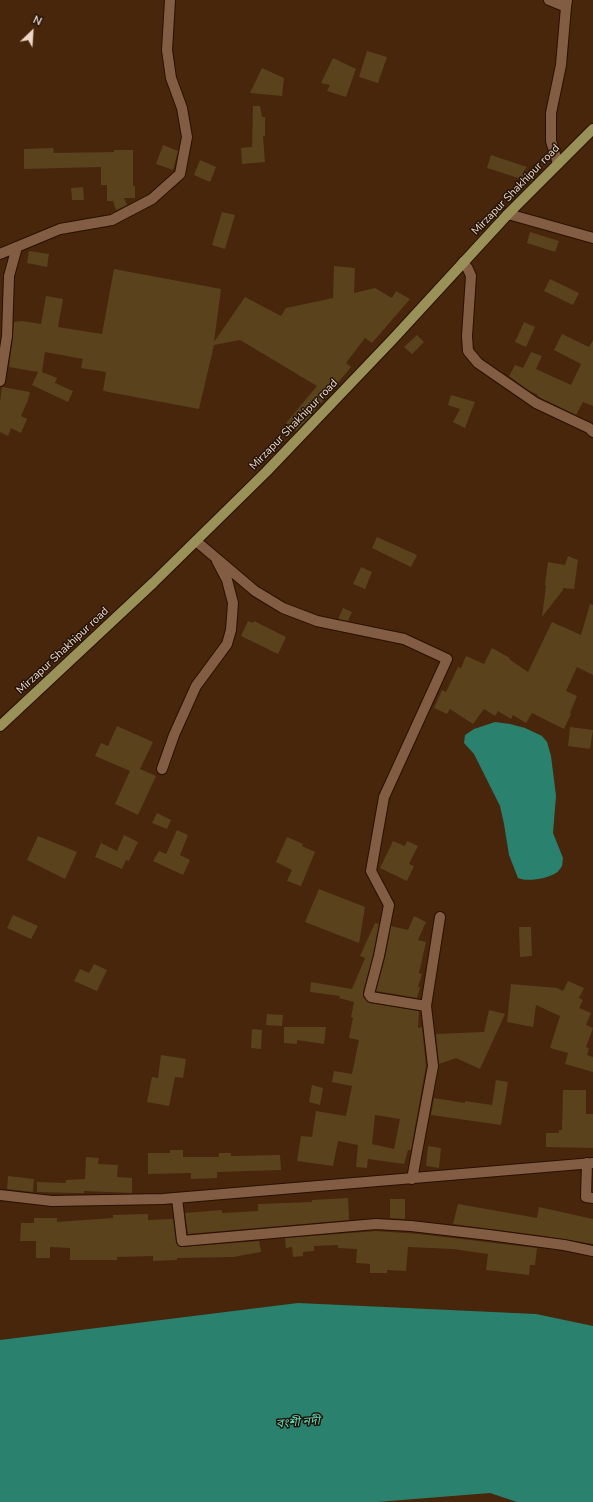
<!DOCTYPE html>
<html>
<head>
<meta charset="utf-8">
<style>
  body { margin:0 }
  #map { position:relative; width:593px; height:1502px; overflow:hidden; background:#47260c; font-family:"Nunito Sans",sans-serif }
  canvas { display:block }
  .north { position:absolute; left:12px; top:12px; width:40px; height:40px; -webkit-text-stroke:3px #231409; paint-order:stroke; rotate:25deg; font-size:11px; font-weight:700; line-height:16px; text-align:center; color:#edd7c8 }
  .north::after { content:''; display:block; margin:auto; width:14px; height:18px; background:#edd7c8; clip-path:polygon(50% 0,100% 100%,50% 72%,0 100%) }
</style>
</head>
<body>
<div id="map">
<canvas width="593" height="1502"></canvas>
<div class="north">N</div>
</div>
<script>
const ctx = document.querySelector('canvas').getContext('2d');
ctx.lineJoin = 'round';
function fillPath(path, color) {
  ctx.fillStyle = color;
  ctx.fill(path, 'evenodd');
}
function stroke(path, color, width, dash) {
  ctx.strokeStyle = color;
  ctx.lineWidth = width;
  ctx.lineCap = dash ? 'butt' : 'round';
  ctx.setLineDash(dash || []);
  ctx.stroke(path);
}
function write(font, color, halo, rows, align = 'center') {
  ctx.font = font + ' "Nunito Sans","Noto Sans Bengali",sans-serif';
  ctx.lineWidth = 3;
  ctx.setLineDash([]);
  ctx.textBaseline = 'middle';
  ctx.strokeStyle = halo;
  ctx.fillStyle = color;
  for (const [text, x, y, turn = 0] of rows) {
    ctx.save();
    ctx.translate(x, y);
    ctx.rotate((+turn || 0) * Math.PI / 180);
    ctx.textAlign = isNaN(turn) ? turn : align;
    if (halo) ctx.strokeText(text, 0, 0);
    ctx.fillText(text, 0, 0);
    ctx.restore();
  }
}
fillPath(new Path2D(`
  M 495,722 L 510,724 L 525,728 L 542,736 L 547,742 L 551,756 L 556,796 L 553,833 L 563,858 L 562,866 C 560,869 558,872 556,873 C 546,879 528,882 518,878 L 509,855 L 504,824 L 500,806 L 474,754 L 464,743 L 465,735 L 474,729 Z
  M 298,1303 L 536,1314 L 593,1326 L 593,1502 L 517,1502 L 490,1493 L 377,1502 L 0,1502 L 0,1340 Z`), '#29816e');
fillPath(new Path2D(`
  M 367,51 L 387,57 L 378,83 L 359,77 Z
  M 333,58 L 356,69 L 346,97 L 327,91 L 330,85 L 321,83 Z
  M 262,68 L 284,78 L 282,96 L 250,93 Z
  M 253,106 L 260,106 L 262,117 L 265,117 L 265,136 L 263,136 L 265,162 L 242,164 L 241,148 L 252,147 Z
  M 163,145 L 178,151 L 173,170 L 156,164 Z
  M 53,148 L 54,153 L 114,152 L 114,150 L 133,150 L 133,186 L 135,186 L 135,198 L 124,198 L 127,205 L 116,210 L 113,201 L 107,201 L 107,185 L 101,185 L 101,167 L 24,169 L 24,149 Z
  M 491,155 L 527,167 L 523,172 L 533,180 L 531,182 L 487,168 Z
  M 200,160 L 216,167 L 210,182 L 194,175 Z
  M 83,187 L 84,200 L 72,200 L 71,188 Z
  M 222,212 L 235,215 L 225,249 L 212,245 Z
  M 530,232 L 559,241 L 555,252 L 527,243 Z
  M 29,251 L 49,254 L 47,267 L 27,263 Z
  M 334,266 L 355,268 L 354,293 L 375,288 L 392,298 L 396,291 L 410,299 L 372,343 L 365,338 L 346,363 L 351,367 L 311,415 L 296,431 L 286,423 L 317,386 L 240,340 L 214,345 L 199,409 L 103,391 L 106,372 L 81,368 L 83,359 L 45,352 L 42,372 L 57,378 L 55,383 L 73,391 L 68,402 L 32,385 L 38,372 L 9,367 L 13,337 L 14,322 L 22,321 L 41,324 L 46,296 L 63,299 L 58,327 L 102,334 L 114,269 L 221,289 L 214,342 L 245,297 L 281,316 L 286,308 L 333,298 Z
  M 550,279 L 579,293 L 573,305 L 544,291 Z
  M 524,322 L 535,327 L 526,347 L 515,342 Z
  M 562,334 L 589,347 L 593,340 L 593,406 L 583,402 L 576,415 L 539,397 L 537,396 L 538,395 L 528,390 L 509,376 L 515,365 L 523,368 L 531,352 L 542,356 L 536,369 L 571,385 L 581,364 L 554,350 Z
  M 417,335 L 424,342 L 412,354 L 404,347 Z
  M 2,387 L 30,392 L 28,400 L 21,416 L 27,419 L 21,433 L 11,428 L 8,436 L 0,432 L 0,402 Z
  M 451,395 L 475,402 L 465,428 L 453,422 L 460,409 L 448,405 Z
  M 377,537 L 417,555 L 411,567 L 372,548 Z
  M 568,556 L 578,560 L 574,589 L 563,588 L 563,590 L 542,617 L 546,586 L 545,585 L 548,562 L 565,565 Z
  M 361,567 L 372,572 L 365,589 L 353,584 Z
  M 590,604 L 593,605 L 593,675 L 577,667 L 566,691 L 577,696 L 570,713 L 571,714 L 564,729 L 532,713 L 526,723 L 513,715 L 511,719 L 498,711 L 495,716 L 484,709 L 473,724 L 450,709 L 447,714 L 434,708 L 442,690 L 446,692 L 458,667 L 461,668 L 466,656 L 484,664 L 492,648 L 510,658 L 509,659 L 528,672 L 552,622 L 581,635 Z
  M 343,608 L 352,612 L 348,621 L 338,619 Z
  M 248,621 L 253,623 L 254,621 L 286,637 L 278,654 L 241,636 Z
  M 117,726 L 153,742 L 140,769 L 156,776 L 138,815 L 115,804 L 130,771 L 95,756 L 101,743 L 108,746 Z
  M 570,727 L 593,730 L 590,749 L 568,746 Z
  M 157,813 L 171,820 L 167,829 L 152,823 Z
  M 177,830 L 188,835 L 180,855 L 190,860 L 183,875 L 153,861 L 159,851 L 166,854 Z
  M 124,835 L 138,842 L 129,861 L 126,860 L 122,869 L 95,857 L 101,843 L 117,851 Z
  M 38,836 L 77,852 L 65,879 L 27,860 Z
  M 287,837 L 303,844 L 302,846 L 315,852 L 301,886 L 287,881 L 292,870 L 276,862 Z
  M 393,841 L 405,846 L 407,841 L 418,846 L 409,864 L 414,866 L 407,881 L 380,868 Z
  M 319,889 L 365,907 L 359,943 L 305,922 Z
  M 13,915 L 38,926 L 31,939 L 7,928 Z
  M 414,916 L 426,922 L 418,940 L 426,942 L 419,973 L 422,974 L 418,987 L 420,987 L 417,998 L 376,991 L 385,958 L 391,926 L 408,930 Z
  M 375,923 L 379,924 L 373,955 L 363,992 L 363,997 L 370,1003 L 419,1011 L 418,1028 L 422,1027 L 426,1066 L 411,1150 L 408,1150 L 404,1164 L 368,1159 L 367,1168 L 356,1167 L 358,1145 L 338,1141 L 333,1166 L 297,1161 L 301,1136 L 312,1137 L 316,1111 L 346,1116 L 352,1086 L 332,1082 L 334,1071 L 352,1074 L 359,1040 L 349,1038 L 353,1018 L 351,1017 L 354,1002 L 339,998 L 340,996 L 310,992 L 311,982 L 352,989 L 365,958 L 360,956 ZM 375,1115 L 400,1119 L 394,1149 L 372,1144 Z
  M 519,927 L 531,927 L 532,956 L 520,957 Z
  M 94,964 L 107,970 L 97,991 L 74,981 L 80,969 L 89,973 Z
  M 568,981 L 584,988 L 579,998 L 583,1000 L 579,1008 L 591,1013 L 586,1025 L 593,1028 L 586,1047 L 589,1048 L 587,1055 L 593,1057 L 593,1072 L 565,1064 L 568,1053 L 550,1048 L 560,1016 L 536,1005 L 533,1027 L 507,1022 L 511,984 L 557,988 L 563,991 Z
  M 489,1010 L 505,1014 L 480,1069 L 456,1058 L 439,1064 L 436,1034 L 484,1032 Z
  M 267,1014 L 283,1015 L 282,1026 L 266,1025 Z
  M 284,1027 L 326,1027 L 324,1044 L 297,1040 L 297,1044 L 284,1043 Z
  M 252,1029 L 262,1030 L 261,1049 L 251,1048 Z
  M 161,1055 L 186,1059 L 183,1078 L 175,1077 L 169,1106 L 147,1102 L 152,1077 L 158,1078 Z
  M 496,1080 L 508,1082 L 501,1125 L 431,1115 L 434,1098 L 465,1103 L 465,1101 L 492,1105 Z
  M 312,1085 L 323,1088 L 320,1105 L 309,1102 Z
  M 563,1090 L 586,1090 L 586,1114 L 593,1114 L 593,1148 L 546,1147 L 546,1133 L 559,1133 L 559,1130 L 562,1130 Z
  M 428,1146 L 441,1148 L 439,1168 L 426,1166 Z
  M 170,1150 L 183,1150 L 183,1157 L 219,1157 L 219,1153 L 231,1153 L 231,1156 L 280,1155 L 281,1170 L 217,1172 L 217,1178 L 191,1179 L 191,1173 L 148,1174 L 148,1153 L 170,1153 Z
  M 86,1157 L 99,1158 L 98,1164 L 118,1165 L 117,1177 L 132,1178 L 132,1193 L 84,1191 L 84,1193 L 72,1193 L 37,1192 L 37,1182 L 66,1183 L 66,1180 L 85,1179 Z
  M 8,1176 L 34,1179 L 33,1192 L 7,1189 Z
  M 348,1198 L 349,1220 L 188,1234 L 185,1213 L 222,1210 L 222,1213 L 258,1211 L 258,1204 L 312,1202 L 312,1200 Z
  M 390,1199 L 405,1199 L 405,1219 L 390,1218 Z
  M 458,1204 L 537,1218 L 539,1207 L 593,1219 L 593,1244 L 544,1236 L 453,1224 Z
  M 148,1214 L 148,1220 L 173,1219 L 176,1242 L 180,1247 L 259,1241 L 261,1252 L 233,1257 L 177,1258 L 177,1260 L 153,1261 L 153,1256 L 117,1257 L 117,1260 L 70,1260 L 70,1248 L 50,1247 L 50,1258 L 36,1258 L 36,1241 L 20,1241 L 21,1223 L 34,1223 L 34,1218 L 57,1218 L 57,1222 L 113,1218 L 113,1215 Z
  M 376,1231 L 419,1234 L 537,1248 L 535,1265 L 530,1265 L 529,1275 L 486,1270 L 488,1254 L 453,1249 L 408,1247 L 406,1271 L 387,1270 L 387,1273 L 370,1273 L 370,1264 L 356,1263 L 357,1249 L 338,1248 L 338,1245 L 314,1246 L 314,1251 L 303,1252 L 303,1256 L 293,1257 L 292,1247 L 286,1248 L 285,1238 Z`), '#5a421d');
const minor = new Path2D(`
  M 549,0 L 566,7 L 567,0
  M 558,164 L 551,141 L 551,113 L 561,65 L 566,7
  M 508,214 L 593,238
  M 0,254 L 60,229 L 112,220 L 152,199 L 180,174 L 187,137 L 182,108 L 171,78 L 167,50 L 170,0
  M 463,262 L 468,269 L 471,276 L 467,336 L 468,351 L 478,363 L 536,403 L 589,428 L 593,432
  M 0,381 L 7,336 L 9,276 L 17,247
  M 196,541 L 255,591 L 283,608 L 317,621 L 404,639 L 447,659 L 384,797 L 371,871 L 389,905 L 379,956 L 369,994 L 371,997 L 426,1006
  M 162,769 L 174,735 L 196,686 L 227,644 L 231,630 L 233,603 L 227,580 L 217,561
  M 587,1163 L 586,1197 L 593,1198
  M 412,1179 L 433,1066 L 426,1006 L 440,917
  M 0,1195 L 52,1201 L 163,1199 L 593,1163
  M 177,1198 L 182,1241 L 376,1224 L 411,1226 L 489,1235 L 564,1245 L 593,1251`);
const major = new Path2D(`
  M 0,726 L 153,583 L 266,472 L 393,339 L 508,214 L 593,129`);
stroke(minor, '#281000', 12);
stroke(major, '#281000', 12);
stroke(minor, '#835d43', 10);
stroke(major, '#999157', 10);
write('11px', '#edd7c8', '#231409', [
  ["Mirzapur Shakhipur road",516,190,-46],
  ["Mirzapur Shakhipur road",294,425,-46],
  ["Mirzapur Shakhipur road",63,651,-43]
]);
write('italic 12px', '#5ed9bd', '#231409', [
  ["বংশী নদী",298,1423,-4]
]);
</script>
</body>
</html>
